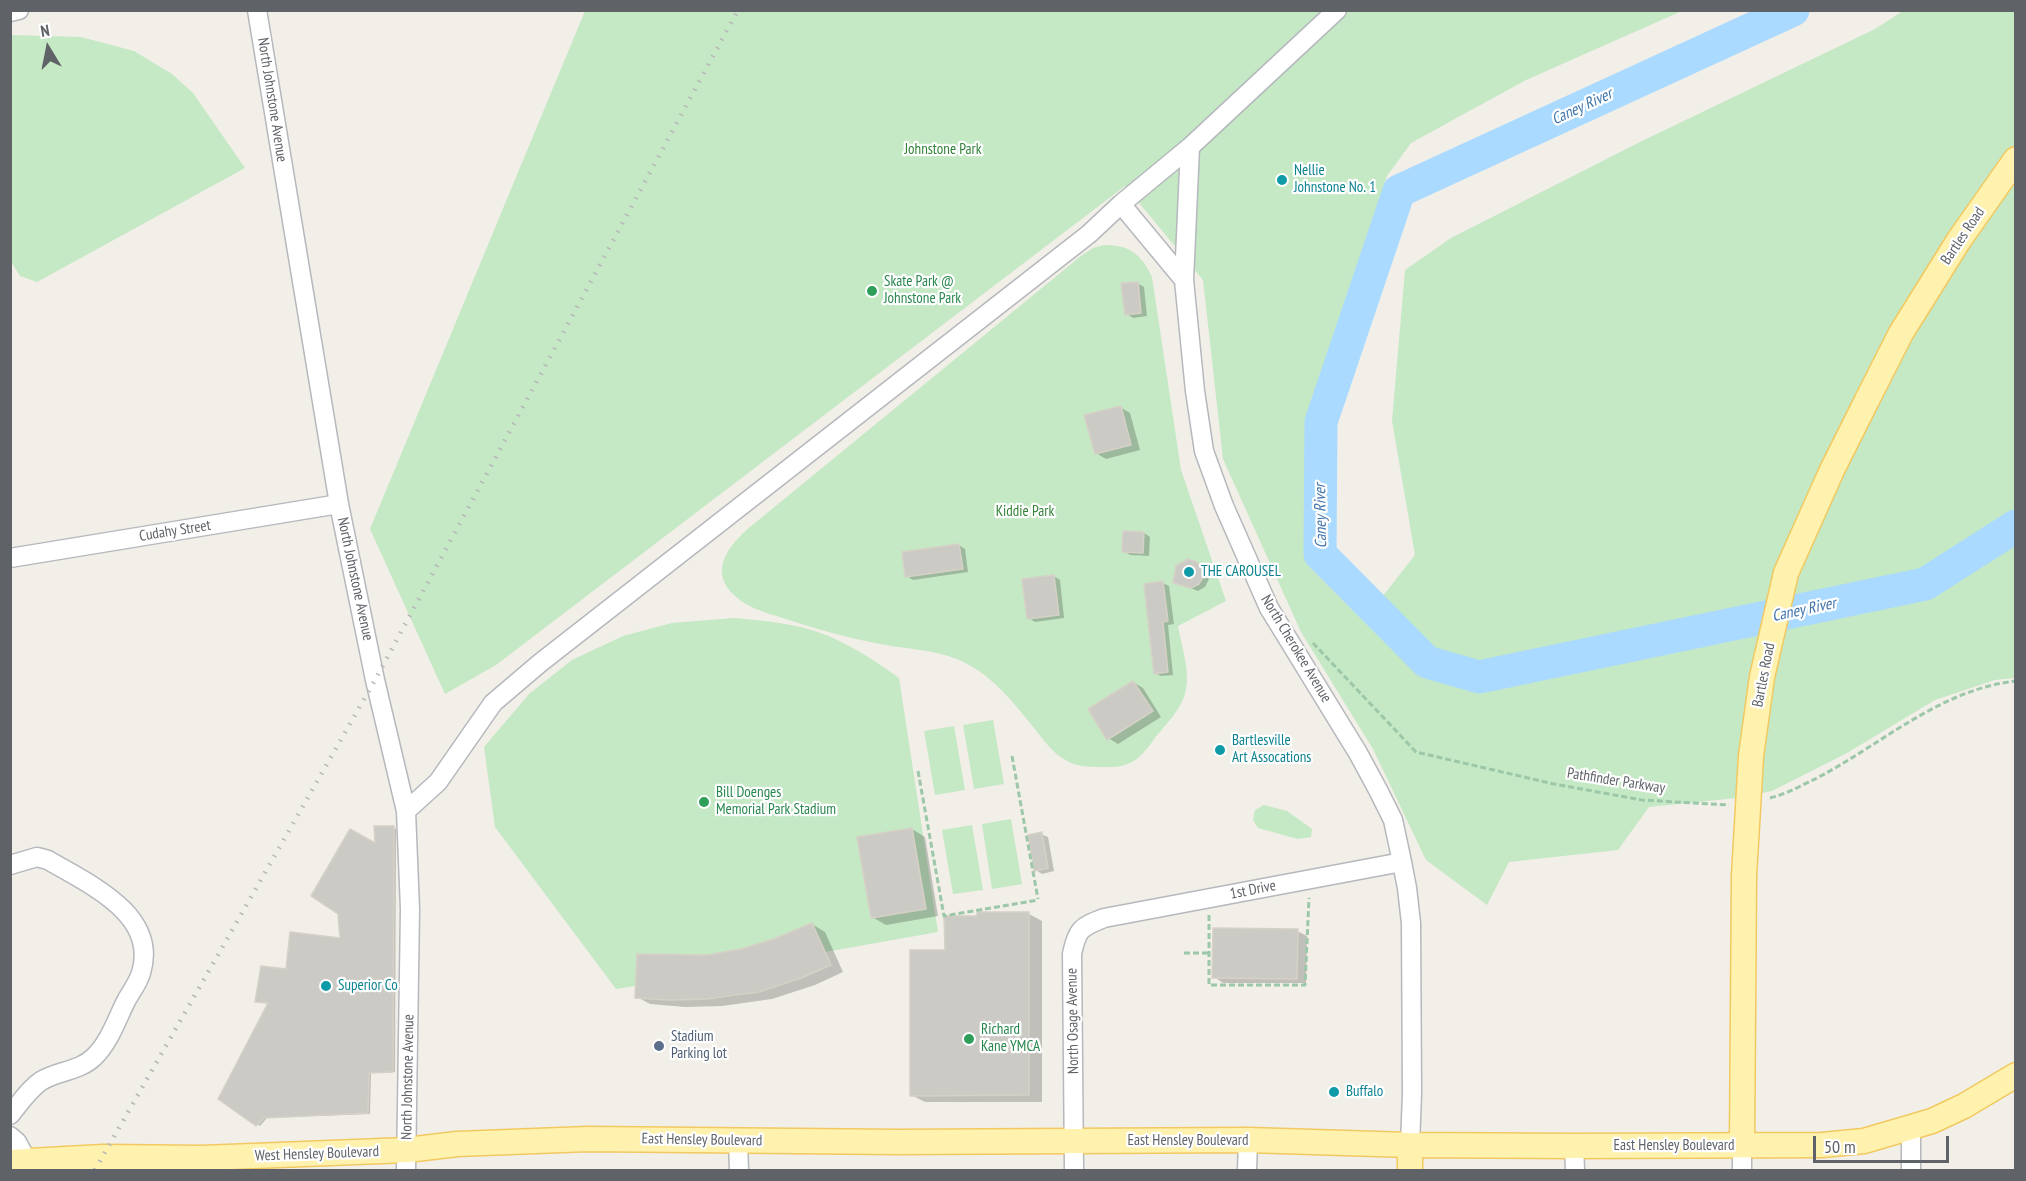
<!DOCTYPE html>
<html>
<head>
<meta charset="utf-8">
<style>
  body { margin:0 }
  #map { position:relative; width:2026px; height:1181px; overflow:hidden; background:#f1efe8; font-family:"PT Sans Narrow",sans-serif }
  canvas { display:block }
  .frame { position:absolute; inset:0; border:12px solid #5f6368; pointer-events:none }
  .north { position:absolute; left:18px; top:18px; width:60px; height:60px; -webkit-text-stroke:4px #fff; paint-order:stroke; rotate:350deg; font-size:16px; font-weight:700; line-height:24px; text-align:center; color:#5f6368 }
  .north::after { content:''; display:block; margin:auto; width:21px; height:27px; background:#5f6368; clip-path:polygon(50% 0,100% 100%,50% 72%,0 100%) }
  .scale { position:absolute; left:1813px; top:1136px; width:136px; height:27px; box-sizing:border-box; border:3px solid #5f6368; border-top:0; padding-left:8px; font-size:18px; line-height:21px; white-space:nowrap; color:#5f6368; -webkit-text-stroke:4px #fff; paint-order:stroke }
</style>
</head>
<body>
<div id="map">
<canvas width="2026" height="1181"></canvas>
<div class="frame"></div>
<div class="north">N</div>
<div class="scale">50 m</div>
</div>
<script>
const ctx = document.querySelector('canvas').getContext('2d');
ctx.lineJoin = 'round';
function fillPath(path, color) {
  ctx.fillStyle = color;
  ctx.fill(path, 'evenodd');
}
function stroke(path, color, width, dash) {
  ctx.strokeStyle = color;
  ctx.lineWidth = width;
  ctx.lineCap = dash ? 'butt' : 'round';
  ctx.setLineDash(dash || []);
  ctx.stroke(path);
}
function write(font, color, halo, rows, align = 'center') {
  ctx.font = font + ' "PT Sans Narrow",sans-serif';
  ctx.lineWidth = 4.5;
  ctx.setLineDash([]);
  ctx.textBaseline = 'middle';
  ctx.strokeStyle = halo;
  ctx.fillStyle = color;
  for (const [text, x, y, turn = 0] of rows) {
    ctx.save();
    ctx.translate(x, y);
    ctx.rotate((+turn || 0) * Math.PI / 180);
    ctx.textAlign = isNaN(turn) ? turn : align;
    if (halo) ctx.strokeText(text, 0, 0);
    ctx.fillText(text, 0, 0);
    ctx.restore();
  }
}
fillPath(new Path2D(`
  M 585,11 L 1682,11 L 1526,80 L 1411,143 L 1387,176 L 1305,429 L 1307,564 L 1364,620 L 1415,555 L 1392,421 L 1405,270 L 1451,238 L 1640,142 L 1875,29 L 1903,11 L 2015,11 L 2015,678 L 1995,680 L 1935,700 L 1847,753 L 1772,791 L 1737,798 L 1649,807 L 1618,850 L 1509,862 L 1487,905 L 1426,860 L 1373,749 L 1301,632 L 1223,459 L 1203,280 L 1125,186 L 496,665 L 445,694 L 370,529 Z
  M 10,35 L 81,37 L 134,51 L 172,74 L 193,93 L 245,168 L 37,282 L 20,276 L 10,260 Z
  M 1104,245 C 1130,245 1141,254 1152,277 L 1181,470 L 1226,601 L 1178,626 C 1181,645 1190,669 1186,689 C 1183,708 1166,724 1155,738 C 1139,760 1131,768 1103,767 C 1089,767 1076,767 1064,759 C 1050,751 1040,735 1030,723 C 1011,699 988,672 959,660 C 933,649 903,649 875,643 C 844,637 813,628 783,618 C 767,613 747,608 734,595 C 708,571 729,545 750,527 L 1081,256 L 1093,248 Z
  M 734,618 C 764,621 797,623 826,635 C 852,646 876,661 899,678 L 938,932 L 825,952 L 831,965 C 808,975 785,985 761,991 C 722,1002 675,1001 635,998 L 635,986 L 616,989 L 495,827 L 484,747 L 529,694 L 572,660 L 623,636 L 672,623 Z
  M 993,720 L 1004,784 L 974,789 L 963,725 Z
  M 954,726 L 965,790 L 935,795 L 924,731 Z
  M 1264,805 L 1287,811 L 1312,829 L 1311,837 L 1298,839 L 1258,828 L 1253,820 L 1255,810 Z
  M 1011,819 L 1022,884 L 992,889 L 982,824 Z
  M 972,825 L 983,890 L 953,894 L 942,830 Z`), '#c5e8c5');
fillPath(new Path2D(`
  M 1137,283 L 1144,287 L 1147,316 L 1133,318 L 1127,314 Z
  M 1120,407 L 1130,413 L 1140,450 L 1106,459 L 1096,453 Z
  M 1144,533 L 1150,537 L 1149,556 L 1130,555 L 1124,551 Z
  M 959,545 L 965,549 L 968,572 L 913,580 L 907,576 Z
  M 1197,563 L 1207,570 L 1209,579 L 1205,587 L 1198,591 L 1175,582 Z
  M 1054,576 L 1060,580 L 1064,618 L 1035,622 L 1029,618 Z
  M 1163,583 L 1169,586 L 1174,624 L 1168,625 L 1173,675 L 1161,676 L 1155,673 Z
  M 1133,682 L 1143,688 L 1161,717 L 1118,744 L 1108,738 Z
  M 393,827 L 396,829 L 395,1072 L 371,1073 L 370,1114 L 267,1118 L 260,1126 L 219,1099 L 269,1004 L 257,1002 L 288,971 L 341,939 L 376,845 Z
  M 912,829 L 925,837 L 938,916 L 886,925 L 872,917 Z
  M 1041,834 L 1048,837 L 1054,871 L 1042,874 L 1036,870 Z
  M 1029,914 L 1042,921 L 1042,1102 L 925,1102 L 911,1095 L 946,952 Z
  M 812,924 L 825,932 L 843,972 L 815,985 L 772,999 L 722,1006 L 685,1007 L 650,1004 L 637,997 L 707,956 L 742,951 L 775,940 Z
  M 1297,931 L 1307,936 L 1306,983 L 1223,983 L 1214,977 Z`), '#0003');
stroke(new Path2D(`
  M 1793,10 L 1399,191 L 1321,422 L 1320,554 L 1427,662 L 1479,677 L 1925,584 L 2016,526`), '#aadaff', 33);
const building = new Path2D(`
  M 1138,282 L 1141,313 L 1125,315 L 1121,283 Z
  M 1121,406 L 1131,445 L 1095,454 L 1084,415 Z
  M 1123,531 L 1144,532 L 1143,553 L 1122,552 Z
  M 959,544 L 963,569 L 905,577 L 902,552 Z
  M 1188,559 L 1197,562 L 1203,570 L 1202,579 L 1199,584 L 1191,588 L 1173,583 L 1176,566 Z
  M 1054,575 L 1059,615 L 1027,619 L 1022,579 Z
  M 1163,581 L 1168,621 L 1163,622 L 1168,672 L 1154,674 L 1144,584 Z
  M 1133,681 L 1153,711 L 1107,740 L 1088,709 Z
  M 374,826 L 394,826 L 393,1072 L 369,1073 L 368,1113 L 264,1118 L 256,1126 L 218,1099 L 268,1003 L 255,1002 L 261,966 L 286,969 L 290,932 L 340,938 L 338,914 L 311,896 L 350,829 L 375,843 Z
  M 912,828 L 926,909 L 871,918 L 857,837 Z
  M 1042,832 L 1048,868 L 1034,871 L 1028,835 Z
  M 977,912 L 1029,912 L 1029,1095 L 910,1096 L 910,950 L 945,950 L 944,916 L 977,916 Z
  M 812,923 L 831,965 L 801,978 L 759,992 L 708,999 L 670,1000 L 635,998 L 637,954 L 707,955 L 741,949 L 774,939 Z
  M 1213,928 L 1298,929 L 1297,979 L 1212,978 Z`);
fillPath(building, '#cccac5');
stroke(building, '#d6d1c6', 1.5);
const minor = new Path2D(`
  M 257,10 L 339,504 L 375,680 L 406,811 L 410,909 L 406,1170
  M 10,12 L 19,10
  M 1190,147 L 1184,280 L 1195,391 L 1204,451 L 1224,506 L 1269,608 L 1358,753 L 1378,790 L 1393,820 L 1402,862 L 1407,888 L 1411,923 L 1412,1093 L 1410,1145
  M 1121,204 L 1190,147 L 1337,10
  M 10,558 L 339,504
  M 406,811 L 438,782 L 493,703 L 540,663 L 1089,234 L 1121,204 L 1184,280
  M 10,865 L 37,857 L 48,860 C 88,884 159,914 141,973 C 138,983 131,992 126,1001 C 117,1019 109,1043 94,1057 C 80,1071 57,1071 41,1081 C 28,1090 20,1103 10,1115
  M 1911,1127 L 1911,1170
  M 10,1136 L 17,1142 L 27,1161
  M 738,1141 L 739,1170
  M 1742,1145 L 1742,1170
  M 1574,1146 L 1575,1170
  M 1074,1170 L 1072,954 C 1077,929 1081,927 1104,918 L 1402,862
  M 1247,1170 L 1248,1140`);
const major = new Path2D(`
  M 1867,400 L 1901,333 L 1959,240 L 2016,159
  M 1742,1145 L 1744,876
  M 10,1162 L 103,1157 L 202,1158 L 407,1150 L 457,1144 L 588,1139 L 898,1142 L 1248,1140 L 1410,1145 L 1574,1146 L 1822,1145 L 1864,1141 L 1932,1121 L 1964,1106 L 2016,1075
  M 1410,1170 L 1410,1145`);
stroke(minor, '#b5b8bc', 21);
stroke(major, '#f2c960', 27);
stroke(new Path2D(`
  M 1313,643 L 1416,752 L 1554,784 L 1642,800 L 1729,805
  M 1012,756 L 1038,899
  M 918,771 L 944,916 L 1038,900
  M 1770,798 C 1787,794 1802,785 1817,778 C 1882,744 1941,689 2016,681
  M 1209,915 L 1209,985 L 1305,985 L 1309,898
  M 1184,953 L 1209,953`), '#9cc7a9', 3, [6, 3]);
stroke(minor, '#fff', 18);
stroke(major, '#fff2af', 24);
stroke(new Path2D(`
  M 95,1170 L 375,680 L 738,10`), '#b6b7b8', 4.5, [1.5, 8]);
const majorBridge = new Path2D(`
  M 1744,876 L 1751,756 L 1762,677 L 1786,573 L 1832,470 L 1867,400`);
stroke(majorBridge, '#f2c960', 27, []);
stroke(majorBridge, '#fff2af', 24);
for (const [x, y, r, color] of [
  [1282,180,6,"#0f9aa8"],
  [872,291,6,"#2e9e5b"],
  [1189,572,6,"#0f9aa8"],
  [1220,750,6,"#0f9aa8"],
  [704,802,6,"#2e9e5b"],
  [326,986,6,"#0f9aa8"],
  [969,1039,6,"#2e9e5b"],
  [659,1046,6,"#5c6f8a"],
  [1334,1092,6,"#0f9aa8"]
]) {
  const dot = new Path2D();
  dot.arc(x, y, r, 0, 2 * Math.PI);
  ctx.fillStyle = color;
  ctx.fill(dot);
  stroke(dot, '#fff', 2);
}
write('15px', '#5f6368', '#fff', [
  ["North Johnstone Avenue",272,100,81],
  ["Bartles Road",1963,236,-56],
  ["Cudahy Street",175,531,-9],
  ["North Johnstone Avenue",355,579,78],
  ["North Cherokee Avenue",1296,649,59],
  ["Bartles Road",1764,675,-79],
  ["Pathfinder Parkway",1616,781,9],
  ["1st Drive",1253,890,-11],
  ["North Osage Avenue",1073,1021,-91],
  ["North Johnstone Avenue",408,1077,-89],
  ["East Hensley Boulevard",702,1140,1],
  ["East Hensley Boulevard",1188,1141],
  ["East Hensley Boulevard",1674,1146],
  ["West Hensley Boulevard",317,1154,-2]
]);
write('15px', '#348238', '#fff', [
  ["Johnstone Park",943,150],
  ["Kiddie Park",1025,512]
]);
write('15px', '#0d838f', '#fff', [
  ["Nellie",1294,171],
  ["Johnstone No. 1",1294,188],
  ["THE CAROUSEL",1201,572],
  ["Bartlesville",1232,741],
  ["Art Assocations",1232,758],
  ["Superior Co",338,986],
  ["Buffalo",1346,1092]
], 'left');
write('15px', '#27864d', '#fff', [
  ["Skate Park @",884,282],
  ["Johnstone Park",884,299],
  ["Bill Doenges",716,793],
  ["Memorial Park Stadium",716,810],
  ["Richard",981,1030],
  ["Kane YMCA",981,1047]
], 'left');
write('15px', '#4e5e75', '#fff', [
  ["Stadium",671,1037],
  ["Parking lot",671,1054]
], 'left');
write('italic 16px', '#4174aa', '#fff', [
  ["Caney River",1582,107,-25],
  ["Caney River",1321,516,-91],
  ["Caney River",1804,610,-12]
]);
</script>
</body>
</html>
